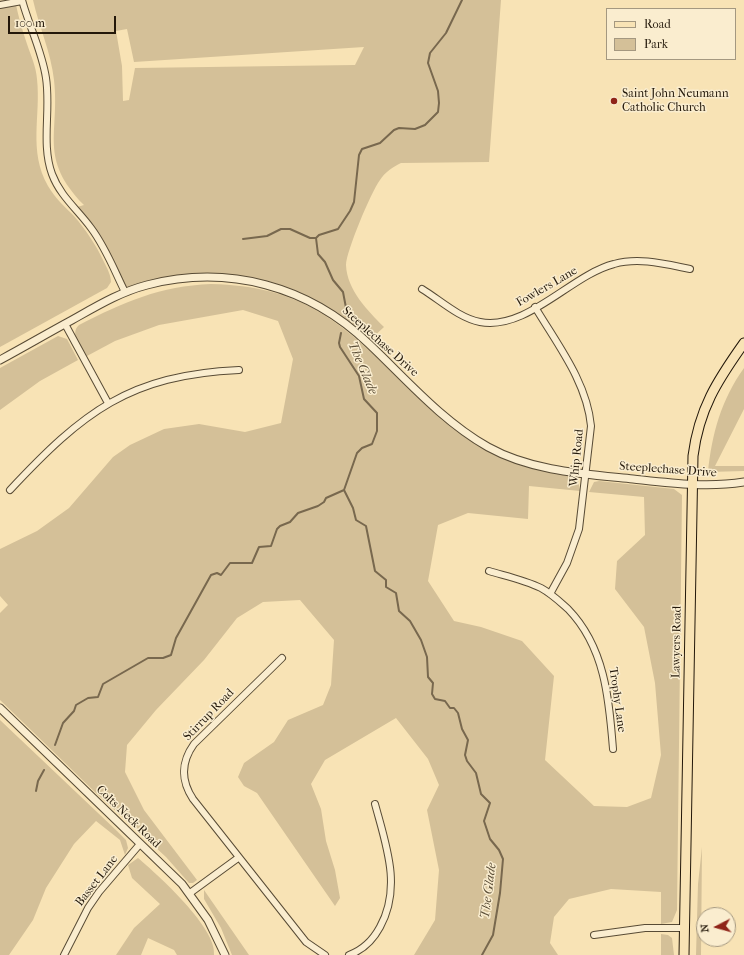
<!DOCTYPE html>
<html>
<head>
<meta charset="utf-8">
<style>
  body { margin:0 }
  #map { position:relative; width:744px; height:955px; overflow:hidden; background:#f8e3b5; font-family:"IM FELL French Canon",serif }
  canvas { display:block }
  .legend { position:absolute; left:606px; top:8px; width:130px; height:52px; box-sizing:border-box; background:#faedcf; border:1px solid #a49880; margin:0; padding:5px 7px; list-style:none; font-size:12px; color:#23180a }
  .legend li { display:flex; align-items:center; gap:8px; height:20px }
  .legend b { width:20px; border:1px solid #a49880 }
  .north { position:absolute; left:696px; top:907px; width:40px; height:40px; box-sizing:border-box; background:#faedcf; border:1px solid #a49880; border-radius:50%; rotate:264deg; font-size:11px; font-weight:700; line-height:16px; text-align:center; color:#23180a }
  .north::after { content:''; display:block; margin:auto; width:14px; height:18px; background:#8f2418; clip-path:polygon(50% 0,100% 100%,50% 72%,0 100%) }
  .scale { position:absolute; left:8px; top:16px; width:108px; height:18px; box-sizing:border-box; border:2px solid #23180a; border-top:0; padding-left:5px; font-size:12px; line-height:14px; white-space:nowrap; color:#23180a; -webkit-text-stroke:3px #faedcf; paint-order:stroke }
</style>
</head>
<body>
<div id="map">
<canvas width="744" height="955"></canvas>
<ul class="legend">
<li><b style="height:5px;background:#f8e3b5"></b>Road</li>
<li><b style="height:11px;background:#d4c098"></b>Park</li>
</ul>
<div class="north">N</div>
<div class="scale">100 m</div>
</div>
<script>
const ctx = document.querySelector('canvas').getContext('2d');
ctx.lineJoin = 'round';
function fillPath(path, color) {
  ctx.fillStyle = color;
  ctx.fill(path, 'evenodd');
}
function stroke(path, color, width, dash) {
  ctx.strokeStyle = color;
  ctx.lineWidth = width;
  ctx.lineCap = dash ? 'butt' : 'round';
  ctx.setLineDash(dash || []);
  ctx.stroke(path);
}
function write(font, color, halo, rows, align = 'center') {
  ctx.font = font + ' "IM FELL French Canon",serif';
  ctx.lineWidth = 3;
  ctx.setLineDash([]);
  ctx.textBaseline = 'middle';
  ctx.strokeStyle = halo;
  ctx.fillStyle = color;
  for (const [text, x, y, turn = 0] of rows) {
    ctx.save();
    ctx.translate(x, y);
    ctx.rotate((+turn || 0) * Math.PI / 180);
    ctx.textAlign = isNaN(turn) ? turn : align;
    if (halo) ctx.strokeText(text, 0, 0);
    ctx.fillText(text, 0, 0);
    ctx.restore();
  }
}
fillPath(new Path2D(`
  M 0,0 L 15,0 C 18,15 22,30 27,44 C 31,56 36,66 37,79 C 41,117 28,150 48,186 C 55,198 65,207 74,216 C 86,230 96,245 104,262 C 107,268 111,275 111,282 L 107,288 L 0,347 Z
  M 33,0 L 501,0 L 489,162 L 401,163 C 393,167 385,172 380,180 C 371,192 346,252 346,265 C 347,290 368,311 384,327 L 371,339 L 281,289 L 200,277 L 125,292 L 112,261 L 74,208 L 84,205 C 38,158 60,134 54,80 C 51,52 39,27 33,0 ZM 127,29 L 134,62 L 364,47 L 355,65 L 135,68 L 129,100 L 123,101 L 122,66 L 116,31 Z
  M 211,284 C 301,286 341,321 402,382 C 423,402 443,424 468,439 C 486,450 504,459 523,465 C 535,470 571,475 578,480 L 580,491 L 529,486 L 528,519 L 468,513 L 438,525 L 428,581 L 454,621 L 481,627 L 522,641 L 554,676 L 545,760 L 594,806 L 627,807 L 651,798 L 661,755 L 655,683 L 644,627 L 615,589 L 617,561 L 645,535 L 644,497 L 589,492 L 594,482 L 599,481 L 674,489 L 682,495 L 677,910 L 672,922 L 661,924 L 661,892 L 611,889 L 569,899 L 554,917 L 550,943 L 558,955 L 414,955 L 435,920 L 439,870 L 427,810 L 439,785 L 428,759 L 396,718 L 325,760 L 311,784 L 321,809 L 326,841 L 335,870 L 340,898 L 335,906 L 257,793 L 244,786 L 238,777 L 244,763 L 274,742 L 288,720 L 323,705 L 331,685 L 334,640 L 300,600 L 263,602 L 237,618 L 204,660 L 156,710 L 127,745 L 125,772 L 144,810 L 197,880 L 193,883 L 189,883 L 166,857 L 98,795 L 0,700 L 0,613 L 8,605 L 0,596 L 0,549 L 37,531 L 69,508 L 113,457 L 130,445 L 164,429 L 199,424 L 245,432 L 281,423 L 293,359 L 278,321 L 243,310 L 159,325 L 115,341 L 87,356 C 81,347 69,334 79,325 C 124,302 160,286 211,284 Z
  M 58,336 L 67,339 L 78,360 L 40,381 L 0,410 L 0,368 Z
  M 744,368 L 744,409 L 715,466 L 744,466 L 744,471 L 708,472 C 712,434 721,400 744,368 Z
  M 0,720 L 117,831 L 126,840 L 128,848 L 125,855 L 120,840 L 96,821 L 74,844 L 46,888 L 33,920 L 9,955 L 0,955 Z
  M 702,847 L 701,955 L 696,955 L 698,884 Z
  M 138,858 C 157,874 218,929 214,955 L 177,955 L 174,950 L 148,938 L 141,955 L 116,955 L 134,928 L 160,904 L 132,878 L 128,865 Z
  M 204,890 L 249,955 L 232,955 L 221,928 L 204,899 Z
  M 661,934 L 668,935 L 672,938 L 674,955 L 661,955 Z`), '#d4c098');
stroke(new Path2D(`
  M 316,238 L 319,235 L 338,229 L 350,211 L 354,202 L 359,155 L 362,149 L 380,143 L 394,130 L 399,128 L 415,129 L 425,125 L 438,112 L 439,103 L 438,91 L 428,63 L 430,53 L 446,33 L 462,0
  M 316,238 L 318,254 L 325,262 L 333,280 L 343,292 L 347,313
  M 243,239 L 267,236 L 281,229 L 290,229 L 310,238 L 316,238
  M 341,333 L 339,343 L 340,347 L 359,376 L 364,399 L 377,413 L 377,431 L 372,444 L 362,448 L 357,453 L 344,490 L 353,508 L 356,520 L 366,526 L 375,571 L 386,580 L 386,587 L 396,593 L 399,611 L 410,621 L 421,640 L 427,657 L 428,677 L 433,683 L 432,694 L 435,699 L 445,701 L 450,708 L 454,708 L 458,713 L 462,729 L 468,740 L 465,755 L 467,761 L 476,773 L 481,794 L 490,803 L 484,821 L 490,839 L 499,850 L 503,859 L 500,893 L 493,935 L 482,955
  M 55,745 L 63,723 L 74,711 L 76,705 L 88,698 L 98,697 L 103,684 L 148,658 L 163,658 L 171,655 L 176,638 L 211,575 L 217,573 L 221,575 L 230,563 L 252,563 L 259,547 L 271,546 L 277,529 L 280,526 L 290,522 L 298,513 L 318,506 L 324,502 L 326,498 L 344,490
  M 36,791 L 38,781 L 44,770`), '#78684e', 2);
const minor = new Path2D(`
  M 22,0 C 29,26 42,51 46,78 C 51,110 41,144 52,174 C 60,196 78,210 91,228 C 106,248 114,270 125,292
  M 0,5 L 22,1
  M 422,289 C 440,300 459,318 480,322 C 527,331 571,275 614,264 C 639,257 665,264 690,269
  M 535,307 C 557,344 587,382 591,426 L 579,529 L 567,563 L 550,594
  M 65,324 L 108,403
  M 10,490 C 83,412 129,375 239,370
  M 489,571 C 506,576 525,580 541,588 C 552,594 559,601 568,609 C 605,647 609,699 613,749
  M 282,658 L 194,744 C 181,762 181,781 193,799 L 306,942 L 325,955
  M 190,893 L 238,858
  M 594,935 L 645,928 L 684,928
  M 64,955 L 88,908 L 99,892 L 140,844
  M 349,955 C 363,950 373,940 380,927 C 402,887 386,845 375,804`);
const tertiary = new Path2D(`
  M 0,360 C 24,347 48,333 72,320 C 97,306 120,292 147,285 C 228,264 309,286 369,344 C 407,380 441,420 488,447 C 531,471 584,474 633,479 C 670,483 707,488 744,482
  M 0,708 L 182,884 L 208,920 L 225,955`);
const primary = new Path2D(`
  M 684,955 L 693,456 C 699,409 717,381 744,343`);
stroke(minor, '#584b35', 8);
stroke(tertiary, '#584b35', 9);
stroke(primary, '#23180a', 11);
stroke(minor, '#faedcf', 6);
stroke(tertiary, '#faedcf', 7);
stroke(primary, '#f8e3b5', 9);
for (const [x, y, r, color] of [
  [614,101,4,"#8f2418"]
]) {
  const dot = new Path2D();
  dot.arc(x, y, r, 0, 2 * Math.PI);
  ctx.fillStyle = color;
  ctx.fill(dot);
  stroke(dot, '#faedcf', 1.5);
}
write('12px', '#23180a', '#faedcf', [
  ["Saint John Neumann",622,94],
  ["Catholic Church",622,108]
], 'left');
write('12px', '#23180a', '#faedcf', [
  ["Fowlers Lane",547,287,-30],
  ["Steeplechase Drive",380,342,42],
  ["Whip Road",577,458,-84],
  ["Steeplechase Drive",668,470,4],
  ["Lawyers Road",677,642,-89],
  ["Trophy Lane",617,700,82],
  ["Stirrup Road",209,715,-46],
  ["Colts Neck Road",128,817,44],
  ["Basset Lane",97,881,-52]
]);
write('italic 13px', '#5b4e37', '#faedcf', [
  ["The Glade",362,368,67],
  ["The Glade",489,891,-83]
]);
</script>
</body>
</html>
